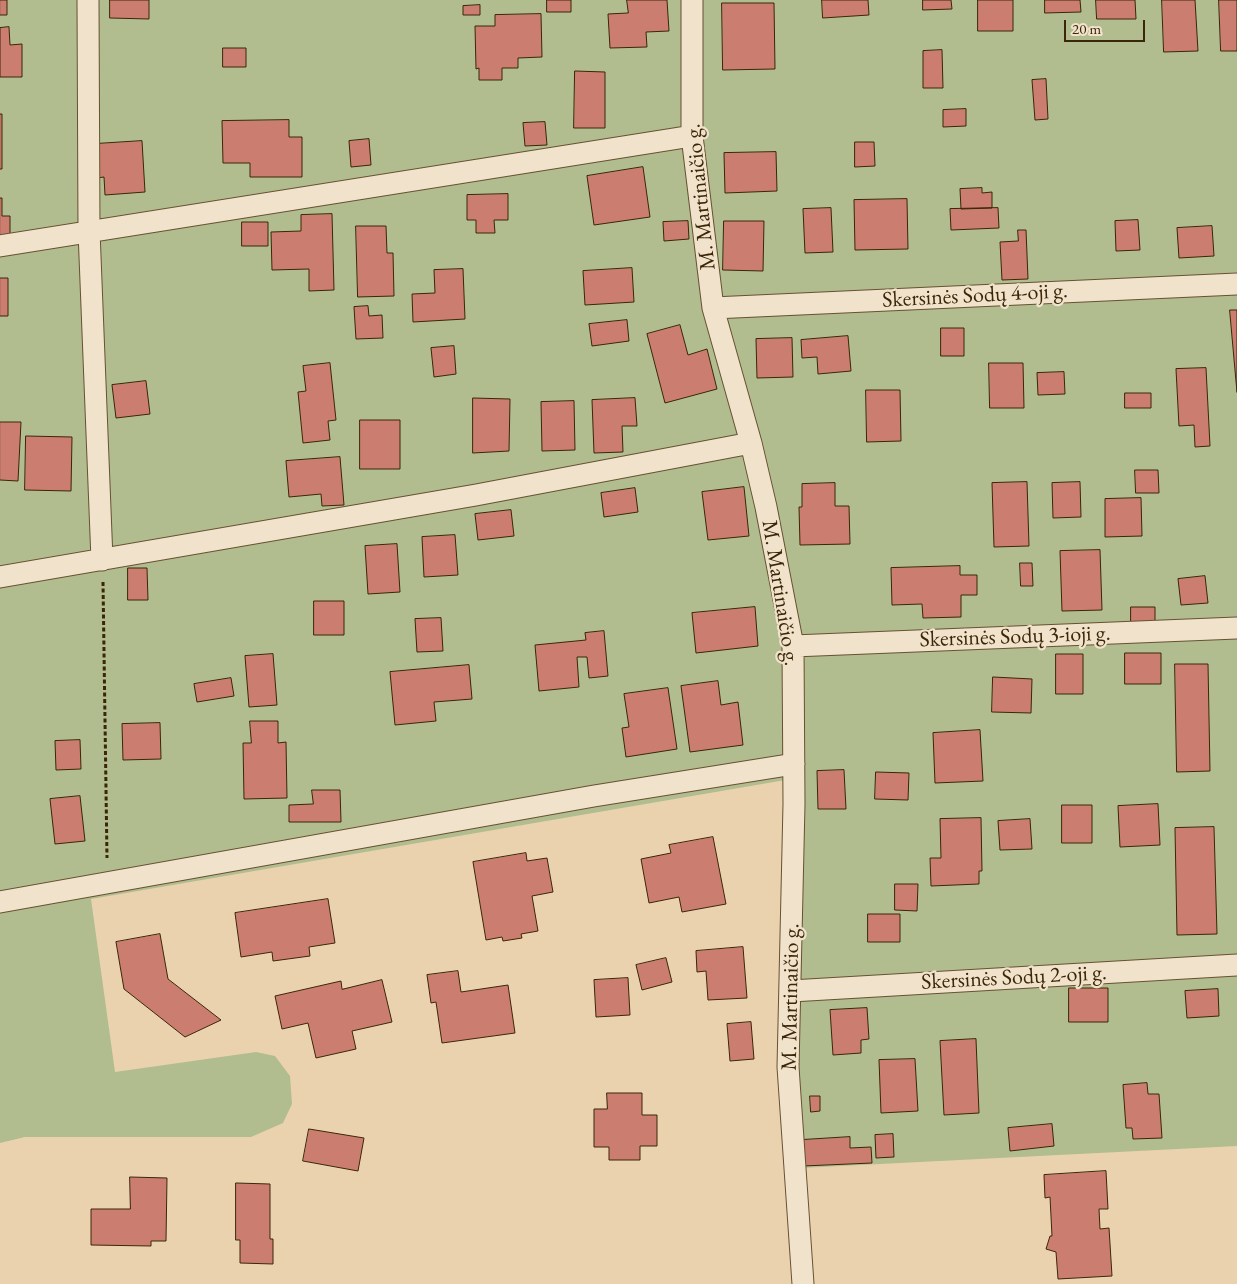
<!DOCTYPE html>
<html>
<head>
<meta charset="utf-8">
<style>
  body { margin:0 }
  #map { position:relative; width:1237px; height:1284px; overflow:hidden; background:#ead2af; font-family:"EB Garamond",serif }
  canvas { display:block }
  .scale { position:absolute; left:1064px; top:20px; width:81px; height:22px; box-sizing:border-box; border:2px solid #3b2608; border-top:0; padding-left:6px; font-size:15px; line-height:18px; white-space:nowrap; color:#3b2608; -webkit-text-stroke:4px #f1e2cb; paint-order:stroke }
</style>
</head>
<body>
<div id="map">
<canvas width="1237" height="1284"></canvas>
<div class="scale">20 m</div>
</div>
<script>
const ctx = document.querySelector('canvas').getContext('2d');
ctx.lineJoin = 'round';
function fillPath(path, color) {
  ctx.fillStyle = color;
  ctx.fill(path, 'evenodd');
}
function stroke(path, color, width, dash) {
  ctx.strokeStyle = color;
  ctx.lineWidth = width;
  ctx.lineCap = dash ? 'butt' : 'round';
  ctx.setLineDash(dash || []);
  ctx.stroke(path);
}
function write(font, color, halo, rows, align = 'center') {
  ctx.font = font + ' "EB Garamond",serif';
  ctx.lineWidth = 4.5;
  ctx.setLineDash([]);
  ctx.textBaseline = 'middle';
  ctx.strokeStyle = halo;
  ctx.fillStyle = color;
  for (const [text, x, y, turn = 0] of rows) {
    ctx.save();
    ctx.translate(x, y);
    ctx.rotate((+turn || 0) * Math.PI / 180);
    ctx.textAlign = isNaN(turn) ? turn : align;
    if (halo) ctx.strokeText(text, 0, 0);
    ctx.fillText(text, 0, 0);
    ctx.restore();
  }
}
fillPath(new Path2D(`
  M 0,0 L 1237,0 L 1237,1146 L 801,1168 L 798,1055 L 803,777 L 91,899 L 115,1072 L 256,1052 L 275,1056 L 290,1076 L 292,1104 L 283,1123 L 251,1137 L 25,1137 L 0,1143 Z`), '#b1bd8f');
const building = new Path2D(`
  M 0,0 L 7,0 L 7,15 L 0,15 Z
  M 110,0 L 149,0 L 149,19 L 110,18 Z
  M 547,0 L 571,0 L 571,12 L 547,12 Z
  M 627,0 L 667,0 L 669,31 L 646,32 L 647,47 L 610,48 L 608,14 L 628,13 Z
  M 822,0 L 868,0 L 869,15 L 823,18 Z
  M 923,0 L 951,0 L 952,9 L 923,10 Z
  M 978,0 L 1013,0 L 1013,31 L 978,31 Z
  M 1045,0 L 1080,0 L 1081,12 L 1045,13 Z
  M 1096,0 L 1135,0 L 1136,19 L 1097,19 Z
  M 1162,0 L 1195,0 L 1198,51 L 1164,52 Z
  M 1219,0 L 1237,0 L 1237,51 L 1221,51 Z
  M 722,3 L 774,3 L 775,69 L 723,70 Z
  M 480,5 L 480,15 L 463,15 L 463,6 Z
  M 541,14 L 542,57 L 518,58 L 518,68 L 502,68 L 502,80 L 479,80 L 479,68 L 476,69 L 475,26 L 495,26 L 495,15 Z
  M 9,27 L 10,45 L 22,44 L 22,77 L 0,77 L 0,28 Z
  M 223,48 L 246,48 L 246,67 L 223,67 Z
  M 942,50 L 943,88 L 923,88 L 923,51 Z
  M 575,71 L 605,72 L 605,128 L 574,128 Z
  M 1046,79 L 1048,119 L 1035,120 L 1032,80 Z
  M 966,109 L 966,126 L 943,127 L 943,110 Z
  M 0,114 L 2,114 L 2,169 L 0,169 Z
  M 289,120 L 289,137 L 302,137 L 302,177 L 250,177 L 250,163 L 223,163 L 222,121 Z
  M 545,122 L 547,145 L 525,146 L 523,123 Z
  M 369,139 L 371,165 L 351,167 L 349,141 Z
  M 142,141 L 145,192 L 105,195 L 104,177 L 97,178 L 95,144 Z
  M 855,142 L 874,142 L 875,166 L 855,167 Z
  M 776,152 L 777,191 L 725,193 L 724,153 Z
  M 643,167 L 650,217 L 594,225 L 587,176 Z
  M 982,188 L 982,193 L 992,192 L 992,208 L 961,209 L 960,189 Z
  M 508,194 L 508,220 L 494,220 L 495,233 L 476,233 L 476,220 L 467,220 L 467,195 Z
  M 0,198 L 2,198 L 2,216 L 10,216 L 10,237 L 0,237 Z
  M 907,199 L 908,249 L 855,250 L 854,200 Z
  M 831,208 L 833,252 L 805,253 L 803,209 Z
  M 998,208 L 999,228 L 951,230 L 950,209 Z
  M 332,214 L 334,290 L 309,291 L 309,269 L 272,270 L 271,232 L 301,231 L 301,215 Z
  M 1138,220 L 1140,250 L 1116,251 L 1115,221 Z
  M 688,221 L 689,239 L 664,241 L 663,222 Z
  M 724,221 L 764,221 L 763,271 L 723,270 Z
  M 242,222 L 268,222 L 268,246 L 242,246 Z
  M 356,226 L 386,226 L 387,253 L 393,253 L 394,296 L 358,297 Z
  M 1212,226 L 1214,256 L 1179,258 L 1177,228 Z
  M 1018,230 L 1026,230 L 1028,279 L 1002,280 L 1000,242 L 1018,241 Z
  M 632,268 L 634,302 L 585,305 L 583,271 Z
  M 463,269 L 465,319 L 413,322 L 412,294 L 435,293 L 434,270 Z
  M 0,278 L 8,278 L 8,316 L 0,316 Z
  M 368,306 L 369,316 L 382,315 L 383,338 L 356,339 L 354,307 Z
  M 1230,310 L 1237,310 L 1237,392 Z
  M 627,320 L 629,341 L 592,346 L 589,324 Z
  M 680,325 L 688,355 L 707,349 L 717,389 L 665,403 L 647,334 Z
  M 941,328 L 964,328 L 964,356 L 941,356 Z
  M 848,336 L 851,371 L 818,374 L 817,357 L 802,358 L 801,340 Z
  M 792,338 L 793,377 L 757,378 L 756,339 Z
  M 454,346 L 456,374 L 434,377 L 431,348 Z
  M 330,363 L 336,420 L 328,421 L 330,440 L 303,443 L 298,392 L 306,391 L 303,366 Z
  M 989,363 L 1023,363 L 1024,408 L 990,408 Z
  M 1206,368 L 1210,446 L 1195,447 L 1194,425 L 1179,426 L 1176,369 Z
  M 1064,372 L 1065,394 L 1038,395 L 1037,373 Z
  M 146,381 L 150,414 L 116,418 L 112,385 Z
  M 866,390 L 900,390 L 901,441 L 867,442 Z
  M 1125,393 L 1151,393 L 1151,408 L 1125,408 Z
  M 473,398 L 510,399 L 509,451 L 473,453 Z
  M 635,398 L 637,426 L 622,426 L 623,452 L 594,453 L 592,400 Z
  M 574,401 L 575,450 L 542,451 L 541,402 Z
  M 360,420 L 400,420 L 400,469 L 360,469 Z
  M 0,422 L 21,422 L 18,481 L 0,480 Z
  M 26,436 L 72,437 L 71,491 L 25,490 Z
  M 340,457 L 344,505 L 322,506 L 321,494 L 289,497 L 286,461 Z
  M 1135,470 L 1158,470 L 1159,493 L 1136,493 Z
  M 1027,482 L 1029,546 L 994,547 L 992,483 Z
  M 1080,482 L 1081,517 L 1053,518 L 1052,483 Z
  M 835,483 L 835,506 L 849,506 L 850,544 L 800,545 L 799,507 L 802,507 L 802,484 Z
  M 744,487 L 749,536 L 708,540 L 702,492 Z
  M 635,488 L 638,512 L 604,517 L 601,493 Z
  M 1141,498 L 1142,536 L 1105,537 L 1105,499 Z
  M 511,510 L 514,536 L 478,540 L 475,514 Z
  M 455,535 L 458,575 L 424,577 L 422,537 Z
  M 397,544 L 400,592 L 368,594 L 365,546 Z
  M 1100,550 L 1102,610 L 1062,611 L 1060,551 Z
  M 1020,563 L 1032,563 L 1033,586 L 1021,586 Z
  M 960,566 L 960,575 L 977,575 L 977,595 L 961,595 L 961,617 L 923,618 L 922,604 L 892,605 L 891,568 Z
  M 128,568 L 147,568 L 148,600 L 128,600 Z
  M 1205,576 L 1208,603 L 1181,605 L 1178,579 Z
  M 314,601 L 344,601 L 344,635 L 314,635 Z
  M 755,607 L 758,646 L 696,653 L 692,613 Z
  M 1131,607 L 1155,607 L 1155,626 L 1131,626 Z
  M 441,618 L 443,651 L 417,652 L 415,619 Z
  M 604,631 L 608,676 L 589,678 L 587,657 L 577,657 L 579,687 L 539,691 L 535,645 L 586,640 L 585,633 Z
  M 1125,653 L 1161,653 L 1161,684 L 1125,684 Z
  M 273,654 L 277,705 L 249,707 L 245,656 Z
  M 1056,654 L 1083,654 L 1083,694 L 1056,694 Z
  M 1175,664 L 1208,664 L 1210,771 L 1177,772 Z
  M 469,665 L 472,699 L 434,702 L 436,721 L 395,725 L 390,672 Z
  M 993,677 L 1032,679 L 1031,713 L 992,712 Z
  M 231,678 L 234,696 L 197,702 L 194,684 Z
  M 718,681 L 721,705 L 738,702 L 743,745 L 690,752 L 681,686 Z
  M 668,688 L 677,749 L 626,757 L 622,728 L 629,727 L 624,694 Z
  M 250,721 L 278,721 L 278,743 L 286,742 L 287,798 L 244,799 L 243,743 L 251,743 Z
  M 160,723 L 161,759 L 123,760 L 122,724 Z
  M 980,730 L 983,781 L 935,783 L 933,733 Z
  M 80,740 L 81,769 L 56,770 L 55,741 Z
  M 844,770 L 846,809 L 818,809 L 817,771 Z
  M 876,772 L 909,773 L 908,800 L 875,799 Z
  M 312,790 L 340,790 L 341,822 L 289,822 L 289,805 L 313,804 Z
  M 80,796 L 85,841 L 55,844 L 50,799 Z
  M 1158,804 L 1160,845 L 1120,847 L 1118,806 Z
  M 1062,805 L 1092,805 L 1092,843 L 1062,843 Z
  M 981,818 L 982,871 L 979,871 L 979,884 L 931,886 L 930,858 L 941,858 L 940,819 Z
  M 1030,819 L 1032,849 L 1000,850 L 998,821 Z
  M 1214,827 L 1217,934 L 1177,935 L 1175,828 Z
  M 713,837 L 726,904 L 682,912 L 679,897 L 649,903 L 641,859 L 671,853 L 669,845 Z
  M 526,853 L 527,861 L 547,858 L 553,892 L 532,896 L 538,931 L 521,934 L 522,938 L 503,941 L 502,937 L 486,940 L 473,862 Z
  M 895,884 L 918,884 L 917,911 L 895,910 Z
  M 328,899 L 335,943 L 309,947 L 310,956 L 273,961 L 272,952 L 241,957 L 235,913 Z
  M 868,914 L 900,914 L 900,942 L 868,942 Z
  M 160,934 L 168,979 L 221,1020 L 185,1037 L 124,989 L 116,942 Z
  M 743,947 L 747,998 L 708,1000 L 706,971 L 697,972 L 696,951 Z
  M 666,958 L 672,982 L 642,990 L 636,965 Z
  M 458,971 L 461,992 L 508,985 L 515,1033 L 442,1043 L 436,1002 L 431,1003 L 427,975 Z
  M 628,978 L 630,1015 L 596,1017 L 594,980 Z
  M 382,980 L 392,1022 L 352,1031 L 356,1049 L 316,1058 L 308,1023 L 282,1029 L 275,996 L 341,981 L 342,989 Z
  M 1069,988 L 1108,988 L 1108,1022 L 1069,1022 Z
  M 1218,989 L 1219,1016 L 1187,1018 L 1185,991 Z
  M 867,1008 L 869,1039 L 861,1040 L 861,1053 L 833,1055 L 830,1010 Z
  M 751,1022 L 754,1059 L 730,1061 L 727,1024 Z
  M 976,1039 L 979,1113 L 944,1115 L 940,1041 Z
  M 915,1059 L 918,1111 L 881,1113 L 879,1060 Z
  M 1147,1083 L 1148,1094 L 1159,1094 L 1162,1138 L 1133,1139 L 1132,1128 L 1126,1128 L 1123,1085 Z
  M 607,1093 L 642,1093 L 642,1115 L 657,1115 L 657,1146 L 640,1146 L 640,1160 L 609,1160 L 609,1147 L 594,1147 L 594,1109 L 607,1109 Z
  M 810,1096 L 820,1096 L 820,1111 L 811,1112 Z
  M 1052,1124 L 1054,1146 L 1010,1151 L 1008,1128 Z
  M 309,1129 L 364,1138 L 358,1171 L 303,1161 Z
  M 893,1134 L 894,1157 L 876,1158 L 875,1135 Z
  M 850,1137 L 850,1148 L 871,1147 L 872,1163 L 803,1166 L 802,1140 Z
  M 1106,1171 L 1108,1209 L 1099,1209 L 1100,1229 L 1109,1228 L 1112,1276 L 1058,1279 L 1056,1252 L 1046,1249 L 1050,1236 L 1052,1236 L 1050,1197 L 1045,1198 L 1044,1175 Z
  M 130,1177 L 167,1178 L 166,1241 L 151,1241 L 151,1246 L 91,1245 L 91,1209 L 130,1209 Z
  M 236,1183 L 270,1184 L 270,1239 L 273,1239 L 273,1264 L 240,1263 L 240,1240 L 236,1240 Z`);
fillPath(building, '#cb7e6f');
stroke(building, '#3b2608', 1);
const street = new Path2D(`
  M 88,0 L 89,231 L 102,560
  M 692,0 L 692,136 L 713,308 L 751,443 L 766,507 L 793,646 L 794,804 L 788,1067 L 803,1284
  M 0,246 L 692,136
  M 713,308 L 1237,284
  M 0,577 L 476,495 L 751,443
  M 793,646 L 1237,628
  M 0,902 L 594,796 L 794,764
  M 791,991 L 1237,965`);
stroke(street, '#675132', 23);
stroke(new Path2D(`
  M 103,582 L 107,858`), '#3b2608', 3, [4, 2.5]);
stroke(street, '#f1e2cb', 21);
write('22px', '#3b2608', '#f1e2cb', [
  ["M. Martinaičio g.",701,197,-96],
  ["Skersinės Sodų 4-oji g.",975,296,-3],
  ["M. Martinaičio g.",780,593,81],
  ["Skersinės Sodų 3-ioji g.",1015,637,-2],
  ["Skersinės Sodų 2-oji g.",1014,978,-3],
  ["M. Martinaičio g.",791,997,-89]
]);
</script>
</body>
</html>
